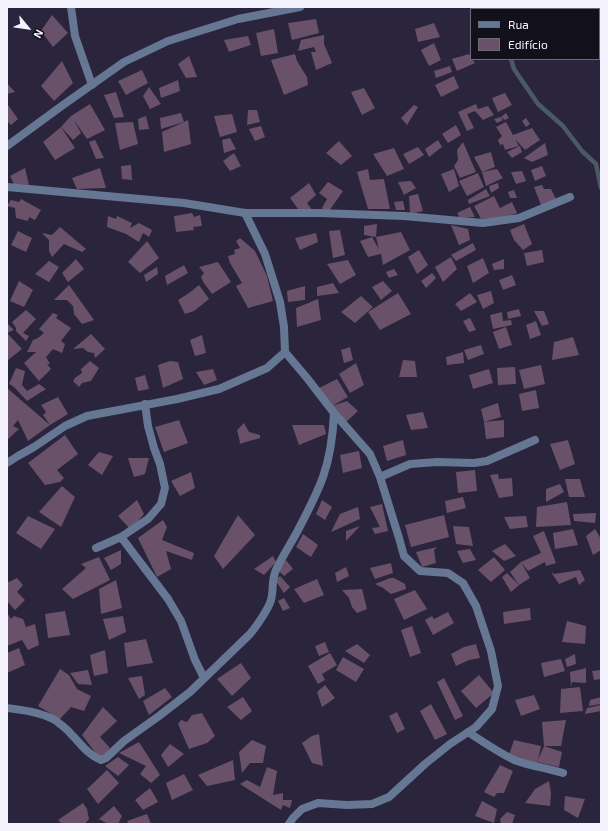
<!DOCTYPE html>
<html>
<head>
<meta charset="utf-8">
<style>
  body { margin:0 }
  #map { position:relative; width:608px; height:831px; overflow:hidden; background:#2a243d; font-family:"Exo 2",sans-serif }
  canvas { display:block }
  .frame { position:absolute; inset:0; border:8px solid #f4f2fc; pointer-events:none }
  .legend { position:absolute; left:470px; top:8px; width:130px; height:52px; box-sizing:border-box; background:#12101b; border:1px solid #6c6a75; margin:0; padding:5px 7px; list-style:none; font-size:12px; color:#f4f2fc }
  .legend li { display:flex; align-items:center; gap:8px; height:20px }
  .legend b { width:20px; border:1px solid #6c6a75 }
  .north { position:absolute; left:8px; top:8px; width:40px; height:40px; -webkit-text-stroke:3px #12101b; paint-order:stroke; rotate:119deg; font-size:11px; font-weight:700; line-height:16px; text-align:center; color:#f4f2fc }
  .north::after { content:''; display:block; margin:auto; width:14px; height:18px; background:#f4f2fc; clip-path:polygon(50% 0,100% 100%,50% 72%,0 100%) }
</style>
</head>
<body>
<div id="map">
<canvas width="608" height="831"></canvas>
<div class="frame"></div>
<ul class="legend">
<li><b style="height:5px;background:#667794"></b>Rua</li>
<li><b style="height:11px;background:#695269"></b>Edifício</li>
</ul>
<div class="north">N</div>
</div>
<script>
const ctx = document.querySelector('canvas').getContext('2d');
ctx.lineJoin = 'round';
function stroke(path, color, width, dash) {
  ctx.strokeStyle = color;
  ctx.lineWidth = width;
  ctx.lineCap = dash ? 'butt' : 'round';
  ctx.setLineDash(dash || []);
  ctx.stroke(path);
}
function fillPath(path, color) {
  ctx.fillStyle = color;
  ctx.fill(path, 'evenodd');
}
stroke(new Path2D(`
  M 502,9 L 503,7
  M 511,59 L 514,69 L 538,104 L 563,126 L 582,151 L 596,164 L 601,188`), '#495a64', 4.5);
fillPath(new Path2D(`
  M 52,15 L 68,33 L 53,47 L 41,31 Z
  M 316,19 L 319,33 L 292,40 L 288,23 Z
  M 434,23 L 440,37 L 418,42 L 415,29 Z
  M 274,29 L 278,53 L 261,56 L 256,33 Z
  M 324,35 L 324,44 L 332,63 L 316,70 L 311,52 L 316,52 L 314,47 L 298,51 L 301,40 Z
  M 248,36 L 251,45 L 229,52 L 224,40 Z
  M 434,43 L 441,60 L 429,66 L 421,50 Z
  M 295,54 L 297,61 L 307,77 L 308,85 L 284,95 L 271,60 Z
  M 469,54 L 471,57 L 471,59 L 472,59 L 475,63 L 457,71 L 452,59 Z
  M 189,56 L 197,77 L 186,78 L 178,64 Z
  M 62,61 L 73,83 L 54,101 L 41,86 Z
  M 450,66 L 452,72 L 436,78 L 434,71 Z
  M 142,70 L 148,83 L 126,95 L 118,81 Z
  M 454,76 L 459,88 L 441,97 L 435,85 Z
  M 178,80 L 180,91 L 161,98 L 159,88 Z
  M 7,83 L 15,92 L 7,94 Z
  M 149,87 L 161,104 L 150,109 L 143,96 Z
  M 364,88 L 375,108 L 362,115 L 351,92 Z
  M 116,92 L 124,117 L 114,118 L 104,95 Z
  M 505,93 L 512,105 L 498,112 L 492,98 Z
  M 90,104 L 105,130 L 87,139 L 74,120 L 81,133 L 73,140 L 61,127 L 71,116 Z
  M 476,104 L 478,109 L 488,106 L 494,115 L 483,120 L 475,111 L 467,114 L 474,128 L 467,131 L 458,112 Z
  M 7,105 L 8,105 L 18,119 L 11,125 L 7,121 Z
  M 414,105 L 418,107 L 407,125 L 401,118 Z
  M 248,110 L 257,110 L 260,122 L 247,125 Z
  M 181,113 L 184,122 L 188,120 L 191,144 L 164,152 L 162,132 L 184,122 L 161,129 L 160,118 Z
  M 506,113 L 509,118 L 505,120 L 501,117 Z
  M 232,114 L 237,132 L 220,137 L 214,116 Z
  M 146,116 L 149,129 L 139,130 L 138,119 Z
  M 501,117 L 503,120 L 497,123 L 494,119 Z
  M 526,118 L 530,124 L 526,127 L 522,121 Z
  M 133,122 L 138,144 L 120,150 L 115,123 Z
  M 506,122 L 513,135 L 532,128 L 540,140 L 525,150 L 515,139 L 519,146 L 505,150 L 503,144 L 500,145 L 498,140 L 502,136 L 496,127 Z
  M 456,125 L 461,135 L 448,143 L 442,134 Z
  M 261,126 L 265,137 L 255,141 L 249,129 Z
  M 61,127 L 75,148 L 55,160 L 43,142 Z
  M 230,138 L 236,149 L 224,153 L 222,140 Z
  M 95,140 L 104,158 L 96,159 L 89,142 Z
  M 438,140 L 442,147 L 429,157 L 425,149 Z
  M 339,141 L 352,156 L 341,165 L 326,153 Z
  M 463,142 L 476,172 L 460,178 L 454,166 L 458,160 L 457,150 Z
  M 545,143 L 548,155 L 532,162 L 524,158 Z
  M 520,146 L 522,152 L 512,158 L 507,152 Z
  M 418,147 L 424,155 L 409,164 L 403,154 Z
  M 394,148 L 404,169 L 387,176 L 373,154 Z
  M 491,152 L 495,167 L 482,172 L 474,157 Z
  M 234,153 L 241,166 L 230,171 L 223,161 Z
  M 131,165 L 132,180 L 122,179 L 121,166 Z
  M 542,166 L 546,176 L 535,181 L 531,170 Z
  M 25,168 L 29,185 L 14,184 L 10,176 Z
  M 100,168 L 106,188 L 77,189 L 72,178 Z
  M 368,169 L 370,180 L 384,179 L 390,209 L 368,209 L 357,172 Z
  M 454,169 L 459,186 L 449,192 L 441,174 Z
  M 497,169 L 503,178 L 486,186 L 482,172 Z
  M 522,171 L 526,181 L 516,184 L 511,172 Z
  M 478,173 L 484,187 L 467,196 L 459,181 Z
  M 411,181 L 416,188 L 404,195 L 398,182 Z
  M 328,182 L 343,191 L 327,214 L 322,208 L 327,199 L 319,193 Z
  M 309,183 L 316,195 L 307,203 L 312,210 L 298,209 L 290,198 Z
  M 498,183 L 499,188 L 491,193 L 489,186 Z
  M 542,185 L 544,189 L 551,189 L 557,201 L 541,205 L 534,187 Z
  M 486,189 L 490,196 L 469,204 L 468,200 Z
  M 514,190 L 517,198 L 510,198 L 508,192 Z
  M 418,194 L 423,211 L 410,214 L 409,196 Z
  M 494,196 L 500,208 L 512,202 L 517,213 L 504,217 L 481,219 L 474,206 Z
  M 21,199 L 41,210 L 35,220 L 29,217 L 28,221 L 16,218 L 15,208 L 7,206 L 11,200 L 19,202 Z
  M 403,201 L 405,210 L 396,210 L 394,202 Z
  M 470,207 L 475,217 L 460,218 L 457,213 Z
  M 192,213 L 194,217 L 200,215 L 202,226 L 193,227 L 194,230 L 176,232 L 174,216 Z
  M 108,216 L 116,219 L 117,216 L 132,223 L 130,228 L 139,223 L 152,230 L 149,237 L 143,233 L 139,242 L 126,234 L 107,227 Z
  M 377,224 L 376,237 L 364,235 L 364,226 Z
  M 524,224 L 532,244 L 523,250 L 514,240 L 510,230 Z
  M 451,225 L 468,229 L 470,240 L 459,245 Z
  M 60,227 L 86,249 L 82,252 L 64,244 L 52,257 L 49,251 L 49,240 L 42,233 L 52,235 Z
  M 340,230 L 345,255 L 333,258 L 329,231 Z
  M 18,231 L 32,238 L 26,252 L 11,245 Z
  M 401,232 L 410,250 L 383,265 L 381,254 L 368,257 L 360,241 L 372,237 L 379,249 L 376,237 Z
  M 316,233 L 318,242 L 300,250 L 295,238 Z
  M 240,238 L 255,251 L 267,276 L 273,301 L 248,308 L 236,286 L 242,283 L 230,263 L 228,256 L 235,254 L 234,250 L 240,248 L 236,241 Z
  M 147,241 L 159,258 L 140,273 L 128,262 Z
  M 473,243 L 476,250 L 456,261 L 451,255 Z
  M 419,250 L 428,265 L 417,274 L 408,257 Z
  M 542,250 L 544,262 L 527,266 L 524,253 Z
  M 451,257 L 457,269 L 443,282 L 435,267 Z
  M 483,258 L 489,273 L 473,283 L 467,266 Z
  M 76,259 L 84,269 L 68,282 L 62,273 Z
  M 504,259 L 504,269 L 494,270 L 492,264 Z
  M 348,260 L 356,275 L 340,284 L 327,264 Z
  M 49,261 L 59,267 L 49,282 L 35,274 Z
  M 218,262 L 231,282 L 212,294 L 204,283 L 201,277 L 204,273 L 199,267 Z
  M 184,265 L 188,273 L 167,285 L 165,276 Z
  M 157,267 L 158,274 L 146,282 L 144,275 Z
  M 394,269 L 398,275 L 389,278 L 386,272 Z
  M 432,273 L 436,278 L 426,288 L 421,281 Z
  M 512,275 L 516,285 L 503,290 L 499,280 Z
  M 19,281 L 33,290 L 24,307 L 10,301 Z
  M 383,281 L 392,291 L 381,300 L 372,287 Z
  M 333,283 L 339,293 L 317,296 L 317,287 Z
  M 69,285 L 94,320 L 82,324 L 74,314 L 73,306 L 67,300 L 54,300 Z
  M 199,285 L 209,299 L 194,311 L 185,314 L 178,300 L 189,293 Z
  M 305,286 L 305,300 L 288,302 L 287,291 Z
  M 491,291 L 494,303 L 483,309 L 477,295 Z
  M 398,293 L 411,314 L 380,330 L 368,312 Z
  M 470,293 L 477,302 L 461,311 L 455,304 Z
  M 361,296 L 373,307 L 355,323 L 341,312 Z
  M 318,299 L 321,320 L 297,327 L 296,308 Z
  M 519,309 L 521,316 L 508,319 L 507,312 Z
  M 26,310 L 36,319 L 23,333 L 29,336 L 26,341 L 16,331 L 16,328 L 12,322 Z
  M 534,311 L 544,311 L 549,324 L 542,326 Z
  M 502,312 L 503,321 L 511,320 L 512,325 L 493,329 L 490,315 Z
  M 53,313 L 58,315 L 56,318 L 71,328 L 61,341 L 65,344 L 62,353 L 53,349 L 46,357 L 50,364 L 47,364 L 51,369 L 39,381 L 24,363 L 36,352 L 27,352 L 33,340 L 38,338 L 44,333 L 39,329 Z
  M 470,318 L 476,330 L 469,332 L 463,321 Z
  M 536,321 L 541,335 L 530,339 L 526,325 Z
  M 7,323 L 14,330 L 7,333 Z
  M 506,327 L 512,345 L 499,349 L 493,332 Z
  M 8,334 L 22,349 L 8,360 L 7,360 L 7,335 Z
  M 91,334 L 105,349 L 95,358 L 94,353 L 88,352 L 83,348 L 73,349 Z
  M 202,335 L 206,353 L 195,356 L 190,340 Z
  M 573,337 L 579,355 L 552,360 L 554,342 Z
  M 481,345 L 484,354 L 468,360 L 464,350 Z
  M 350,347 L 353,360 L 344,363 L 341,350 Z
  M 463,352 L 464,363 L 447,365 L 446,357 Z
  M 403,360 L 415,361 L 417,377 L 399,377 Z
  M 90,361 L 99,368 L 91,381 L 82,383 L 79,387 L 73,381 L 75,378 L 82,373 L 81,369 Z
  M 170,361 L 178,362 L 183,379 L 163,388 L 158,365 Z
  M 356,363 L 364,385 L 350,393 L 339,374 Z
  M 541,365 L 545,384 L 524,389 L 519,370 Z
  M 515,367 L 516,384 L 498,385 L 497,368 Z
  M 16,368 L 25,371 L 22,385 L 27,391 L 39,384 L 46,389 L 27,401 L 14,387 L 9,384 Z
  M 213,369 L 217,380 L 204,385 L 196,372 Z
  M 489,369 L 493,383 L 473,389 L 469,375 Z
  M 145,375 L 149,389 L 138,391 L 135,378 Z
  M 337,379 L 348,397 L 332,406 L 347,401 L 358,411 L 346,422 L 332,406 L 319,388 Z
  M 7,388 L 50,425 L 28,441 L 18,420 L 13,426 L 19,429 L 7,440 Z
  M 536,390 L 539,408 L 522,411 L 519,394 Z
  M 58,397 L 68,414 L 50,425 L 43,415 L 46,412 L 41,405 Z
  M 498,403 L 501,417 L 484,422 L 481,409 Z
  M 423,412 L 428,428 L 411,430 L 406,415 Z
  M 179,420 L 188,443 L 164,452 L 155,427 Z
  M 504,420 L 504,437 L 486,439 L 484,422 Z
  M 244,423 L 249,432 L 260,435 L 260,438 L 239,444 L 240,442 L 237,430 Z
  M 292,425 L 324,425 L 326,434 L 299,445 Z
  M 65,435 L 78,454 L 57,470 L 64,478 L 60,482 L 45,485 L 28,463 Z
  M 403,440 L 406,455 L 387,461 L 383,446 Z
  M 568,440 L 575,464 L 560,470 L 550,444 Z
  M 359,451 L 362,468 L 343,473 L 340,455 Z
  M 99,452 L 113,456 L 102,475 L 88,465 Z
  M 128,458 L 149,458 L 145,474 L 134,477 Z
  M 475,470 L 477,491 L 458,493 L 456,472 Z
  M 191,472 L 195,488 L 180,496 L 171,481 Z
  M 498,474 L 499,479 L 512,478 L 513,496 L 499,498 L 490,475 Z
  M 565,479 L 580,479 L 585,497 L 569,497 Z
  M 560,484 L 564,492 L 546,502 L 546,489 Z
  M 62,486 L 75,497 L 61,527 L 39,512 Z
  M 463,497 L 466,508 L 447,513 L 445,501 Z
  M 137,500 L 144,514 L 131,530 L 118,516 Z
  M 322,500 L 332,507 L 325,520 L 316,514 Z
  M 567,502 L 571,525 L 536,527 L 537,507 Z
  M 382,504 L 388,531 L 375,534 L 372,528 L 380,527 L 370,507 Z
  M 358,507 L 360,519 L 331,532 L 340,514 Z
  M 596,513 L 595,523 L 574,521 L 573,514 Z
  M 238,515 L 255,535 L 223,569 L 214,556 Z
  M 444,515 L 449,537 L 411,547 L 405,525 Z
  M 28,516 L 55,529 L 41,549 L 16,533 Z
  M 526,516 L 528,527 L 510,529 L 504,517 Z
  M 163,520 L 167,527 L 162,540 L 194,553 L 192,560 L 166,551 L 171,569 L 157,577 L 138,538 Z
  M 360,526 L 346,541 L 346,531 Z
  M 453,526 L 469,527 L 473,546 L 456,544 Z
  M 573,529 L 578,545 L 555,549 L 553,533 Z
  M 595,529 L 601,539 L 601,550 L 593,555 L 586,536 Z
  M 544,531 L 556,563 L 546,566 L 545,562 L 528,571 L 521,562 L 541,553 L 533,536 Z
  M 303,534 L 318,545 L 311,557 L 296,547 Z
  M 505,544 L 516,556 L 504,561 L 492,551 Z
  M 437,547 L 434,550 L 436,563 L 422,567 L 416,552 Z
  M 470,549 L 476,560 L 463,563 L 457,551 Z
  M 121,550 L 121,564 L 111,570 L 104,558 Z
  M 273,556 L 276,562 L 264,575 L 254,569 Z
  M 99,557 L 110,580 L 73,599 L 62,589 L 86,568 L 81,564 Z
  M 494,557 L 505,570 L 491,582 L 478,570 Z
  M 286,560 L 293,569 L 284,576 L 278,570 Z
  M 521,562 L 530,578 L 519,585 L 511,592 L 502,577 L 507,573 L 519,585 L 510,572 Z
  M 391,563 L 393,573 L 375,579 L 370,568 Z
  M 346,567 L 349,576 L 337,582 L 335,573 Z
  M 580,570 L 585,580 L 579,585 L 576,577 L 559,584 L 551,572 L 554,574 Z
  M 280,576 L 290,587 L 284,593 L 275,580 Z
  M 17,578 L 23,585 L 17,592 L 25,600 L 15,610 L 7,601 L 7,581 L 9,582 Z
  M 390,578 L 394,578 L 405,584 L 406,589 L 391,594 L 383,588 L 375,584 Z
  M 317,579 L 324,595 L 304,603 L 294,589 Z
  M 116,580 L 122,608 L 101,614 L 99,589 Z
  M 362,589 L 367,609 L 357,613 L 352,607 L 349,598 L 342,590 Z
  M 415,590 L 427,609 L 404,620 L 394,599 Z
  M 284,598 L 290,608 L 283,611 L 278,601 Z
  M 530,608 L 531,620 L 504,624 L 503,612 Z
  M 65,611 L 70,635 L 48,638 L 45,614 Z
  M 448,612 L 454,623 L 433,635 L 425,620 L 432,616 L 434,619 Z
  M 7,613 L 11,619 L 14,616 L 23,619 L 26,627 L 35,624 L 39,645 L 28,650 L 22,640 L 7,646 Z
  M 123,616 L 126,632 L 109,640 L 103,619 Z
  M 567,621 L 586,626 L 585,644 L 562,642 Z
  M 412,626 L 421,653 L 410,657 L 401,630 Z
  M 146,639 L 153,663 L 127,667 L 124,643 Z
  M 325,642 L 329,652 L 319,656 L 315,646 Z
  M 357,644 L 370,655 L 364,663 L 345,651 Z
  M 476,644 L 480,658 L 469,660 L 456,666 L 451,654 L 464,647 Z
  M 19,648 L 25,665 L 7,673 L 7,653 Z
  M 105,650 L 108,673 L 94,676 L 90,655 Z
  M 330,653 L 337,665 L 322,674 L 325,680 L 318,684 L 308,666 Z
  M 575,654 L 576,664 L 567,667 L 565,659 Z
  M 343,657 L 364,669 L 356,682 L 336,670 Z
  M 561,659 L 565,671 L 544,677 L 541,663 Z
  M 241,663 L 251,678 L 232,696 L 217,679 Z
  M 586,668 L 586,683 L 572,682 L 571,687 L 570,672 Z
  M 60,669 L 69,675 L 77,689 L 91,696 L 84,711 L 71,707 L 60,719 L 38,706 Z
  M 88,670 L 92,685 L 78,684 L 70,673 Z
  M 601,670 L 601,679 L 594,680 L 592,671 Z
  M 479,675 L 494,693 L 476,708 L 461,691 Z
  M 142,676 L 145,695 L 139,699 L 128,678 Z
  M 444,678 L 463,716 L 455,720 L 437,682 Z
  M 325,685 L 335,698 L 322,707 L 317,692 Z
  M 580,687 L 583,711 L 560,713 L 561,689 Z
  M 165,688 L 172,697 L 149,715 L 143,701 Z
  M 534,695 L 540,709 L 521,716 L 515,700 Z
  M 243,697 L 252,711 L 241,720 L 227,707 Z
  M 601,697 L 601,704 L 589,706 L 590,700 Z
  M 431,704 L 447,734 L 435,740 L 420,711 Z
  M 601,705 L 601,711 L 585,714 L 587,708 Z
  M 103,707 L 117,721 L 100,737 L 110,748 L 101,760 L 82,735 Z
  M 397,712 L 405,729 L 397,733 L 389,716 Z
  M 202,713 L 215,736 L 207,743 L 189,749 L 178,724 L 181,720 L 187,722 L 192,715 Z
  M 566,720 L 561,746 L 544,746 L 542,722 Z
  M 319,734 L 323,766 L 312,763 L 302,743 L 312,736 Z
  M 252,740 L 266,746 L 263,763 L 250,763 L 242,773 L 239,752 Z
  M 514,740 L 541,746 L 537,765 L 509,755 Z
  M 139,742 L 160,775 L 151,783 L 140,774 L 146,766 L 119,753 Z
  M 170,744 L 184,754 L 168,767 L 161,755 Z
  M 544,746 L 562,752 L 559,767 L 537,762 Z
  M 118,757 L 129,765 L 118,776 L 105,766 Z
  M 233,760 L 235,780 L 207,786 L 198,775 Z
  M 500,765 L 513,771 L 504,793 L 497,793 L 494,797 L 484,792 Z
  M 267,767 L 277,771 L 273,795 L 283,793 L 283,800 L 292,800 L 290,808 L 283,805 L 281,810 L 240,784 L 247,780 L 260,787 Z
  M 107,770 L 119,783 L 98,804 L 87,789 Z
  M 184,774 L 193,790 L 172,800 L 166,783 Z
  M 549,781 L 551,793 L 550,806 L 525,803 L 535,789 Z
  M 150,788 L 158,802 L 143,810 L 135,800 Z
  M 565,796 L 585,799 L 578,818 L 564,810 Z
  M 482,801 L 497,809 L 494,823 L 475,816 Z
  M 83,803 L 87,809 L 89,819 L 85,824 L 62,824 L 58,820 Z
  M 114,806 L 122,816 L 118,824 L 108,824 L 99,819 Z
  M 507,812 L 515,815 L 512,824 L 501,824 L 500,819 Z
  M 147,814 L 151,824 L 129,824 L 127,821 Z`), '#695269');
stroke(new Path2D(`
  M 71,7 L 75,36 L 92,85
  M 7,146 L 63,105 L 124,62 L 168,41 L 238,19 L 300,7
  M 7,187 L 184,203 L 245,213 L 319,213 L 404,216 L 483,223 L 519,218 L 570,197
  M 245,213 L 265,254 L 280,302 L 284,327 L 285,352 L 307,378 L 334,413 L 370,454 L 380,477 L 399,538 L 404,556 L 420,571 L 448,573 L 463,583 L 476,606 L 491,651 L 498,686 L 492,709 L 476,727 L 450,744 L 425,764 L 389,797 L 372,804 L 347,805 L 318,803 L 302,809 L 293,818 L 289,824
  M 7,463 L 18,456 L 34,447 L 65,426 L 87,416 L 177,399 L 219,389 L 267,368 L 285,352
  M 380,477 L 410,464 L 437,462 L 474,463 L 487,461 L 535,440
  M 121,537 L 168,599 L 181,621 L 195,660 L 204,678
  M 96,548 L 121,537 L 148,519 L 161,504 L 165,488 L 160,464 L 154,448 L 148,426 L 145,404
  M 7,708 C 23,710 40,712 55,720 C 60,724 67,729 71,734 C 81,744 88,755 101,760 L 106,758 L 124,741 L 159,716 L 190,692 L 250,634 C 256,627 269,608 271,600 C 274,589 271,581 276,570 C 282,557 290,545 297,532 C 306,515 316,496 323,477 C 330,457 333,435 334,413
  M 468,732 C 483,742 498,752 514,760 C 530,766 547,768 563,773`), '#667794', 8);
</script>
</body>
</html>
